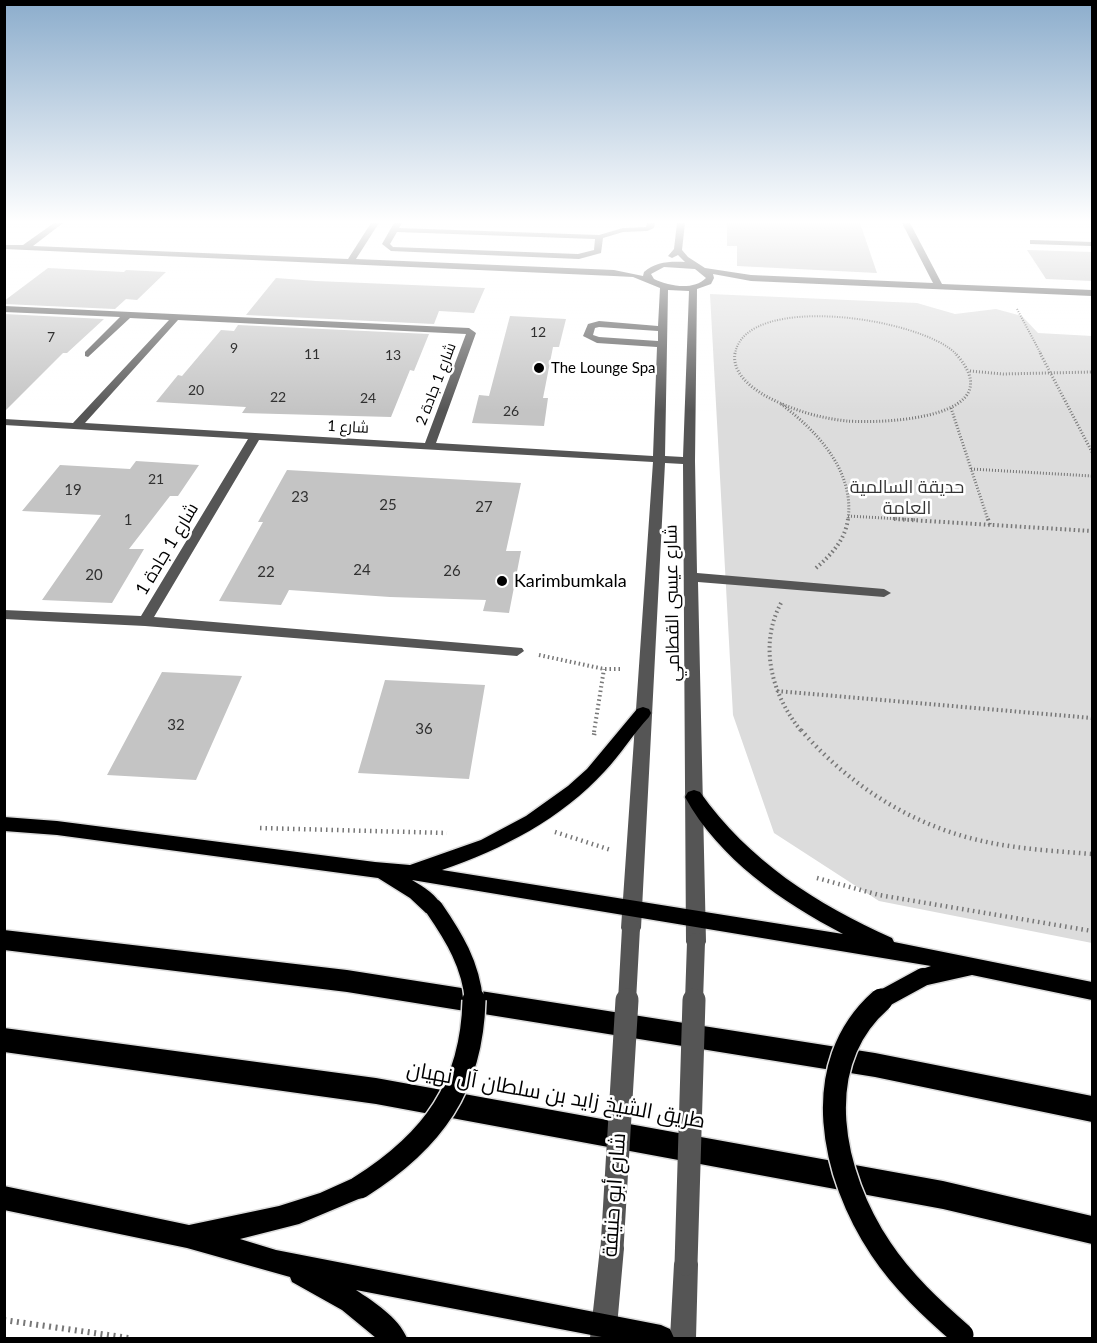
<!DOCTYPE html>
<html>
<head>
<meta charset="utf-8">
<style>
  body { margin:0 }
  #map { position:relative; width:1097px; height:1343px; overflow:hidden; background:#fff; font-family:Lato,sans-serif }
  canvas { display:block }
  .frame { position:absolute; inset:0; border:6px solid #000; pointer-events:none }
</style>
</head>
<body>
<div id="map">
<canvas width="1097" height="1343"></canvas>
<div class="frame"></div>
</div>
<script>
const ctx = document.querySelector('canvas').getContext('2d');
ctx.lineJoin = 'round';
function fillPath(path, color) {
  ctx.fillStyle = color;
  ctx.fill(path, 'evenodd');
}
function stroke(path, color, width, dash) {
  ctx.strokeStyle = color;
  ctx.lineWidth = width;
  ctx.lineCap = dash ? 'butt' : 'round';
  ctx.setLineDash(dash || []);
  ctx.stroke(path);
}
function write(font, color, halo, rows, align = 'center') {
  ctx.font = font + ' Lato,Cairo,sans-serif';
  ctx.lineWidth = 5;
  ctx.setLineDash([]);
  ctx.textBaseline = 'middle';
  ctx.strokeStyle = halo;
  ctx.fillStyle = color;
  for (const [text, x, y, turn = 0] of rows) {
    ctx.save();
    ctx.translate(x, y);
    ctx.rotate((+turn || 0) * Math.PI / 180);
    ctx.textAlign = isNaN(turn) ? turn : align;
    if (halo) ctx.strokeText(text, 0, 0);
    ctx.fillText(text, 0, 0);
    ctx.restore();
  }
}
fillPath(new Path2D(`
  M 710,294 L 917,303 L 955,314 L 996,309 L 1022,316 L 1038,333 L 1092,336 L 1092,943 L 879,901 L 774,833 L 733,715 Z`), '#dcdcdc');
fillPath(new Path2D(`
  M 727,223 L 860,223 L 877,273 L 737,266 L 737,246 L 727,246 Z
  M 1027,250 L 1092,252 L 1092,281 L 1046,279 Z
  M 48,268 L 124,272 L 126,270 L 166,272 L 137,300 L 126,299 L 115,309 L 4,304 L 4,301 Z
  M 276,278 L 316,281 L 485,288 L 474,313 L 439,311 L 434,324 L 246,315 Z
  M 4,314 L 104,319 L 67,353 L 63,353 L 4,412 Z
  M 510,316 L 566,319 L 559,347 L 553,347 L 543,398 L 548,398 L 544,426 L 472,423 L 479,395 L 489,396 Z
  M 238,325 L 429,334 L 414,371 L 410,370 L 391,417 L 242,413 L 246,407 L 156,402 L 178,375 L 182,376 L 221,330 L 234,331 Z
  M 136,461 L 199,465 L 178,496 L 170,496 L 129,549 L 144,549 L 112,603 L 42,600 L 101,515 L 22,511 L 60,465 L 130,469 Z
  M 287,470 L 521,483 L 506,551 L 521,551 L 509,613 L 483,611 L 486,600 L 390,597 L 289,590 L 281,605 L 219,601 L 263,522 L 258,522 Z
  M 162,672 L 242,676 L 196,780 L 107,775 Z
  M 385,680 L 485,685 L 469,779 L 358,773 Z`), '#c4c4c4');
const major = new Path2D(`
  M 643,707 L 649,709 L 651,713 L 649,717 C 633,734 621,754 605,771 C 561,819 503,849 442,870 L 843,934 C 782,902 719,859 685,797 L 688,792 L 694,790 L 700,792 C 749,861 816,904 892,938 L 894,942 L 1092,982 L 1092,1000 L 972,975 L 923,986 L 916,983 L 913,977 L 916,971 L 931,966 L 412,880 C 424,887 437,895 443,908 L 441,914 L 434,916 L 427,914 L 410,898 L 378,878 L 57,835 L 4,831 L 4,817 L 57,821 L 375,862 L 410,865 L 481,840 L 526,816 L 568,786 L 587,769 L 637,709 Z
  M 360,1175 L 368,1179 L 372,1187 L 368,1195 L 299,1224 L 240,1239 L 276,1250 L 661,1325 L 670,1329 L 674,1338 L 607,1338 L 356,1290 C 374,1302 398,1317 407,1338 L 376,1338 L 342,1310 L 292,1282 L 290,1277 L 187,1248 L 4,1210 L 4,1186 L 189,1225 L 279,1206 L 320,1193 Z`);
const highway = new Path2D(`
  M 4,930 L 347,970 L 875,1053 L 1092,1096 L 1092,1122 L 875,1077 L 347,992 L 4,950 Z
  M 4,1028 L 376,1078 L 943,1181 L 1092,1216 L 1092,1244 L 943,1209 L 376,1104 L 4,1052 Z`);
stroke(major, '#dbdbdb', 3);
stroke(highway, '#dbdbdb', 3);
stroke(new Path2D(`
  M 1017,309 L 1041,354
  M 735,354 C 745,291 922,318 956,354`), '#777', 2, [1, 1.5]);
stroke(new Path2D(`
  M 735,353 C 732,372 749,386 764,395 C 789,409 818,418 847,421 C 885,424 1015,418 955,353
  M 1040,353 L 1092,452
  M 970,371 L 1003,374 L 1092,372
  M 781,404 C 817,431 855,471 848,520
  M 951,408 L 988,520
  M 971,469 L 1092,476
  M 848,516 L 919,520`), '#777', 3, [1, 2]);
stroke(new Path2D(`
  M 894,519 L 1092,531
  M 988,519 L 990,525
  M 816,568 C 832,554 845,540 848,519
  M 781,603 C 758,646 772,696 802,732
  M 539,655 L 604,669 L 623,669
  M 777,691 L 1092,718
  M 594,732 L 604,669`), '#777', 4, [1.5, 3]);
stroke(new Path2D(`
  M 801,730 C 847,783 909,824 978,840 C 1015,849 1054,851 1092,854
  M 594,735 L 595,730
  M 260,828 L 447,833
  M 555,832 L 611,850
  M 817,878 L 879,895 L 1092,931`), '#777', 4.5, [1.5, 4]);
stroke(new Path2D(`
  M 4,1320 L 129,1338`), '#777', 6, [2, 4.5]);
fillPath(new Path2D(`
  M 54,223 L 63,223 L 33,246 L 348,259 L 371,223 L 379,223 L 356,259 L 614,270 L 643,276 L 644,272 C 655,262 670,261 685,262 L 678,255 L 672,258 L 668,256 L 674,249 L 677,223 L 685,223 L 682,250 L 688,257 L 705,268 L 751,275 L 933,283 L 902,223 L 910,223 L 942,284 L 1092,290 L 1092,296 L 751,281 L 713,274 L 714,278 L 711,284 L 697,289 L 695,461 L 697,573 L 884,589 L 891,593 L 884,597 L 698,582 L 706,942 L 703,948 L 696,951 L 689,948 L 686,942 L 683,464 L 665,463 L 641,928 L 638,934 L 631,936 L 624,934 L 621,928 L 653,462 L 259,440 L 154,617 L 522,648 L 524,651 L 517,656 L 145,626 L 4,619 L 4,610 L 141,616 L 248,439 L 4,425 L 4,419 L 73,423 L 169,320 L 130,318 L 88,357 L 85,356 L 85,352 L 120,317 L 4,312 L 4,306 L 469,328 L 476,333 L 436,443 L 653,456 L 657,347 L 597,343 L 583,336 L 588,324 L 599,321 L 658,326 L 660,288 L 633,277 L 614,276 L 4,249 L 4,245 L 23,245 ZM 664,267 L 695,269 L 706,278 C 693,291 669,286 654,279 L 651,274 ZM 668,290 L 689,291 L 683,457 L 665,456 ZM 178,320 L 466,334 L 425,443 L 85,423 ZM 599,327 L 658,331 L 658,341 L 599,337 L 593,335 L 595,328 Z
  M 394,223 L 402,223 L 399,228 L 599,235 L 623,228 L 646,227 L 647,223 L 655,223 L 654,228 L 647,231 L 623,232 L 603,238 L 601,253 L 579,259 L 391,251 L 382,244 ZM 397,232 L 595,239 L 594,250 L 578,254 L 393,247 L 390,244 Z
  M 1033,240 L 1092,242 L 1092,246 L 1030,244 L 1030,240 Z
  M 612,1236 L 621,1239 L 624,1248 L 616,1338 L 590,1338 L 600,1248 L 603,1239 Z
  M 686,1252 L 695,1255 L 698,1264 L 696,1338 L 670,1338 L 674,1264 L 677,1255 Z`), '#555');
fillPath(major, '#000');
fillPath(highway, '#000');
const majorBridgeFar1 = new Path2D(`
  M 434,908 C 454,937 471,965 474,1001
  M 879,1001 L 923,977`);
const majorBridge = new Path2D(`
  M 881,1000 C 807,1065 832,1176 881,1249 C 903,1282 932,1309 962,1335
  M 360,1187 C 433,1141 472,1087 474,1000`);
stroke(majorBridgeFar1, '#dbdbdb', 21, []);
stroke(majorBridge, '#dbdbdb', 26, []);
stroke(new Path2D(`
  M 627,1001 L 631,928
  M 694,1001 L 696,942`), '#555', 18);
stroke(new Path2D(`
  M 612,1248 L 627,1000
  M 686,1264 L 694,1000`), '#555', 23);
stroke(majorBridgeFar1, '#000', 18);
stroke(majorBridge, '#000', 23);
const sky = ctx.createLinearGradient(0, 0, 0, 411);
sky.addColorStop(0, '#8cadcc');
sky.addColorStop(0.54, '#fff');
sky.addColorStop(1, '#ffffff00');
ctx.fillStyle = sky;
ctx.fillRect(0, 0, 1097, 411);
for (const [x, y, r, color] of [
  [539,368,6,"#000"],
  [502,581,6,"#000"]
]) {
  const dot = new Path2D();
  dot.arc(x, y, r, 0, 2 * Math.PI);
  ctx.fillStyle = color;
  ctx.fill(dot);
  stroke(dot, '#fff', 2);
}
write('14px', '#313131', null, [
  ["12",538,332],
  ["7",51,337],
  ["9",234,348],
  ["11",312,354],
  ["13",393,355],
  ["20",196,390],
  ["22",278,397],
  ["24",368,398],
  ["26",511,411],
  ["21",156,479]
]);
write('15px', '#000', '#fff', [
  ["The Lounge Spa",551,368]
], 'left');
write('15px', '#000', '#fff', [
  ["شارع 1 جادة 2",436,384,-69],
  ["شارع 1",348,427,3]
]);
write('15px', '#313131', null, [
  ["19",73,490],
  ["23",300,497],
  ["25",388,505],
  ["27",484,507],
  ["1",128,520],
  ["24",362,570],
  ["26",452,571],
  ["22",266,572],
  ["20",94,575],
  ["32",176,725],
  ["36",424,729]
]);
write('18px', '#333', '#fff', [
  ["حديقة السالمية",907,487],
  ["العامة",907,508]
]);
write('18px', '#000', '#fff', [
  ["شارع 1 جادة 1",167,549,-59],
  ["شارع عيسى القطامي",672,603,-91]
]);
write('18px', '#000', '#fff', [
  ["Karimbumkala",514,581]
], 'left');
write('21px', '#000', '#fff', [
  ["طريق الشيخ زايد بن سلطان آل نهيان",556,1095,10],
  ["شارع أبو حنيفة",614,1195,-86]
]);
</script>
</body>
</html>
